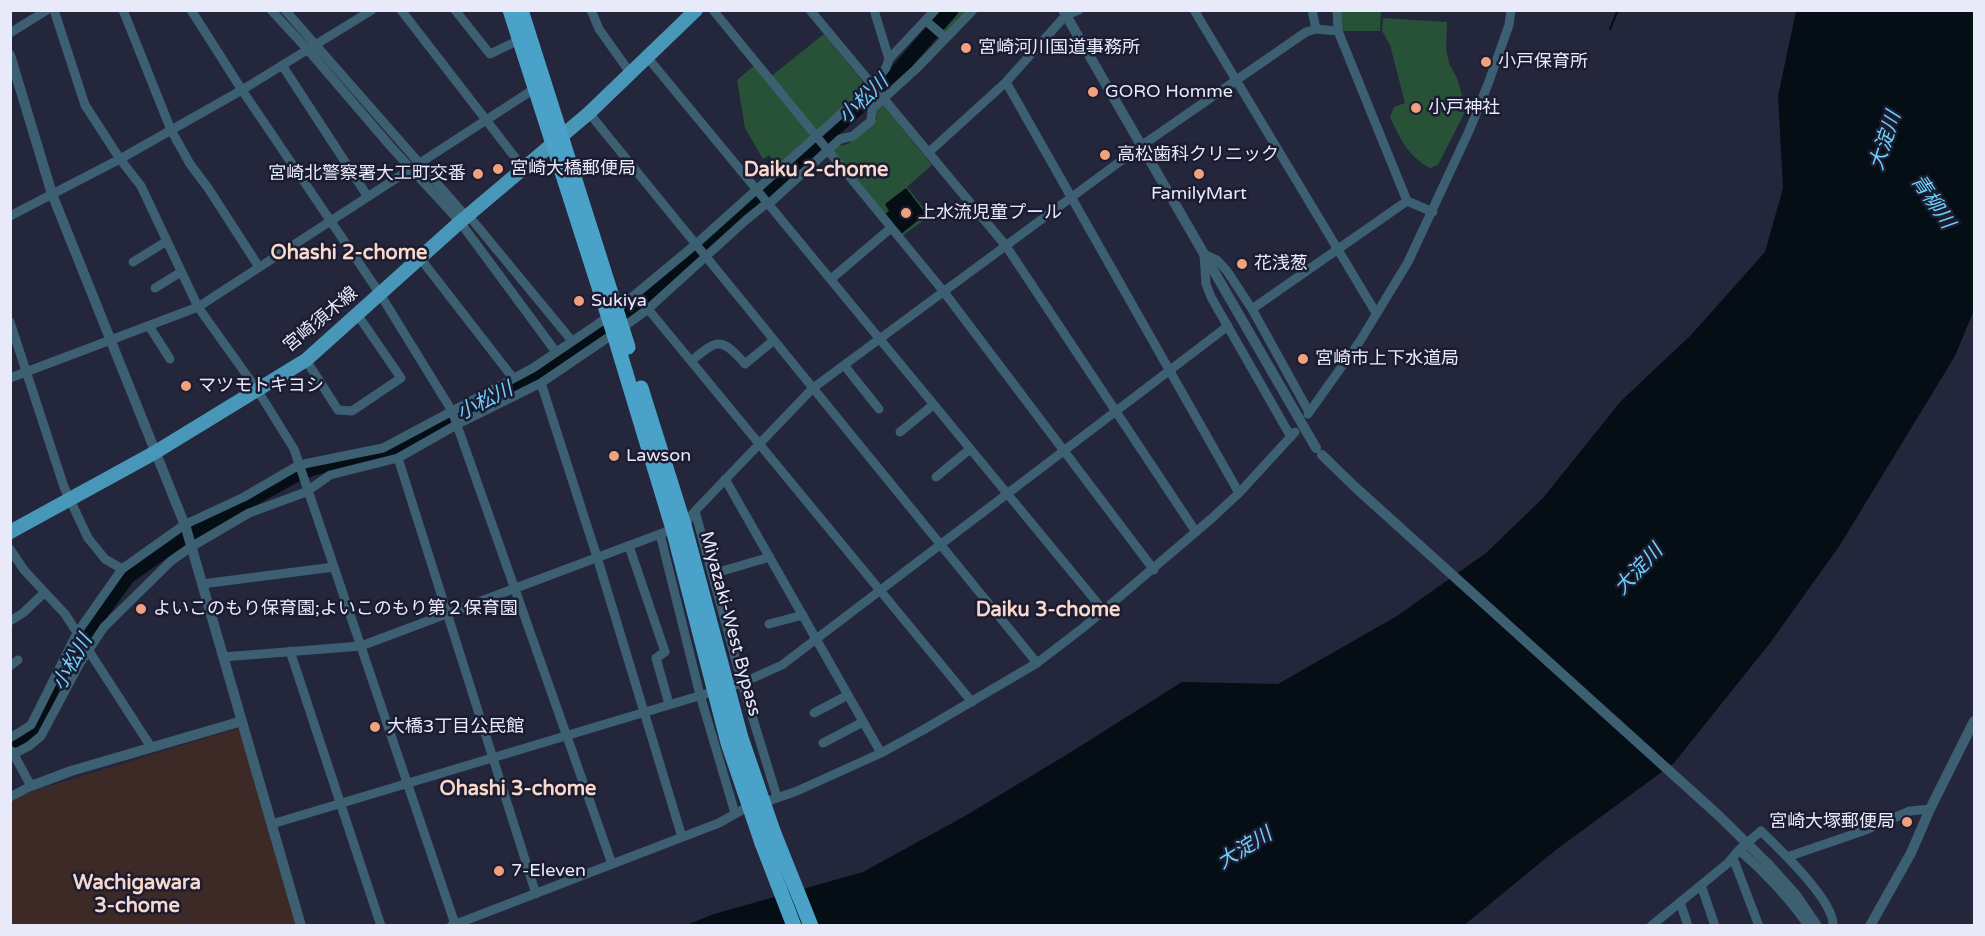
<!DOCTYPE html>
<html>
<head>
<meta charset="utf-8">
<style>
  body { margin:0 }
  #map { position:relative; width:1985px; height:936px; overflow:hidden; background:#24263c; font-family:"Varela Round",sans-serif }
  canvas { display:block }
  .frame { position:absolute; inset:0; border:12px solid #e8eafa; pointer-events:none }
</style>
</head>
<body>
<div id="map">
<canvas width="1985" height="936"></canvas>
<div class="frame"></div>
</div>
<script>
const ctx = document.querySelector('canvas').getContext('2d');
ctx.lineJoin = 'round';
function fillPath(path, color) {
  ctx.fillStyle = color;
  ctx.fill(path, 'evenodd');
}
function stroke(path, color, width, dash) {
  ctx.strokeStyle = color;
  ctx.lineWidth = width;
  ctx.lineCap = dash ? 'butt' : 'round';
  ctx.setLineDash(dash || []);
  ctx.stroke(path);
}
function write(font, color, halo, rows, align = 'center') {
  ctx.font = font + ' "Varela Round","Noto Sans JP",sans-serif';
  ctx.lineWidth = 5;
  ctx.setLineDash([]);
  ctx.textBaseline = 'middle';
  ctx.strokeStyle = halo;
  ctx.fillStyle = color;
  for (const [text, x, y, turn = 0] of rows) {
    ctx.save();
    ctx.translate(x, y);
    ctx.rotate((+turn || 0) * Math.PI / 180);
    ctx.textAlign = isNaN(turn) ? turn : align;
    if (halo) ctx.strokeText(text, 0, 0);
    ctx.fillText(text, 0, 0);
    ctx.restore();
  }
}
fillPath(new Path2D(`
  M 236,729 L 241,731 L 297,925 L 13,925 L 10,919 L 10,801 L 30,792 Z`), '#3d2a27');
fillPath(new Path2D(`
  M 938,11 L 971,11 L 946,35 L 929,20 Z
  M 1341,11 L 1381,11 L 1380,31 L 1342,31 Z
  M 1383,18 L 1447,22 L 1446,49 L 1449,63 L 1457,78 L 1466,110 L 1438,165 L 1430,168 C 1408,156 1400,139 1390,117 L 1394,107 L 1405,103 L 1390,45 L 1382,31 Z
  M 824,34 L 864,83 L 863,89 L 818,130 L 814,129 L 770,77 Z
  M 755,65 L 810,134 L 811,137 L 777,166 L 769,155 L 763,159 L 745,128 L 737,80 Z
  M 883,105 L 932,165 L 907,187 L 930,216 L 902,236 L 833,151 L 834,147 L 848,144 L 877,119 L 874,108 Z`), '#275237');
fillPath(new Path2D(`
  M 1796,11 L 1974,11 L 1974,310 L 1955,356 L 1840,545 L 1770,643 L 1674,763 L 1557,849 L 1463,926 L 684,926 L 714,914 L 863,872 L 965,816 L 1071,752 L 1182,682 L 1278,684 L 1397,616 L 1486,553 L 1543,498 L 1621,401 L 1691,335 L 1765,252 L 1783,188 L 1778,96 Z
  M 906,188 L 926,214 L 901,234 L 885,214 L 889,211 L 885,204 Z`), '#040e14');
stroke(new Path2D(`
  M 1610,29 L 1618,10`), '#040e14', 2);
stroke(new Path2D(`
  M 10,747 L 30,736 L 37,728 L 98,617 L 128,576 L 182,538 L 297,474 L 313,468 L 385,452 L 415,438 L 531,378 L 634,307 L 868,99 L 898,71 L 951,10`), '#040e14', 15);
stroke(new Path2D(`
  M 54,10 L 85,105 L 120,159 L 141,186 L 198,307 L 258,391 L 294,449 L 455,924
  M 123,10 L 171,130 L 190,164 L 208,188 L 259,267
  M 191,10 L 242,90 L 380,294 L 452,411 L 612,864
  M 271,10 L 308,50 L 392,148 L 460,222 L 556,352
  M 285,10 L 463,213 L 469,216 L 572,341
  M 401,10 L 524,169
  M 455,10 L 490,54 L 519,40
  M 591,10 L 599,29 L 631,74
  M 713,10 L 944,292 L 1154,570
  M 810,10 L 1006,246 L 1196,532
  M 874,10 L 889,59
  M 1194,10 L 1376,313
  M 1312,10 L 1316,29
  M 1337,10 L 1338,31 L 1407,201 L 1433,212
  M 926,21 L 946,38
  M 10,33 L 47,10
  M 648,58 L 1104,611
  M 282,65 L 368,197
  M 1006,82 L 1239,493
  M 589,113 L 1037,663
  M 928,153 L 1006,82 L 1066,15 L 1079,10
  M 10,216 L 120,159 L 242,90 L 372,10
  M 420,258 L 513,378
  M 133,262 L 167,241
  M 831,279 L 891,228
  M 155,288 L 181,272
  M 648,309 L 972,702
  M 1252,309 L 1407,201
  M 10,322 L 64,487 L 88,538 L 105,559 L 122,569 L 184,525 L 244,497 L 299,465 L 383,448 L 533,368 L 608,317 L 696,244 L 872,86 L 886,68 L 889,59 L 935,10
  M 149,326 L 170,359
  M 306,360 L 338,410 L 352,411 L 401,378 L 357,314
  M 691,361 C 717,340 721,336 745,364 L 774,340
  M 844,365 L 879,409
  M 10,378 L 198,307 L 534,89
  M 541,383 L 597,557 L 682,837
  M 1308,414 L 1360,341 L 1408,262 L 1469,131 L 1488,84 L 1509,25 L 1511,10
  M 900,432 L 933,405
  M 1291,437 L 1211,297 L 1206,284 L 1204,254 L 1217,260 L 1227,271 L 1252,309 L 1309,412
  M 398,458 L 536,894
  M 936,477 L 970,449
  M 725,479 L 881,753
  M 695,511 L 742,683 L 777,797
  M 660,534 L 700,695 L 735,813
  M 629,546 L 665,652 L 656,658 L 669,704
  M 10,549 L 24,570 L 65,614 L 151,747
  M 712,574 L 770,557
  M 202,584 L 334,567
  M 10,621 L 23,613 L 44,593
  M 769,624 L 803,615
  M 290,651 L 381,926
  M 223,657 L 361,646 L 684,525 L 695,511 L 813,388 L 1141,146 L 1306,32 L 1316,29 L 1338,31
  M 10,666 L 18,660
  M 814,713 L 848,695
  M 10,738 L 31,725 L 77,633 L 122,569
  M 823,743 L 863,722
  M 10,756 L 29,746 L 41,736 L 80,663 L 104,627 L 171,561 L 191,547 L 249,513 L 306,492 L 330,475 L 398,458 L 458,424 L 541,383 L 622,328 L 648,309 L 746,220 L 767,203 L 771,202 L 840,139 L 853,136 L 871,121 L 872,109 L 916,69 L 973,10
  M 10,797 L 31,786 L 12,751
  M 272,824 L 742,683 L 782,665 L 1228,326
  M 1739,850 C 1766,873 1788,897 1809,926
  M 1787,857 L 1863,831 L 1910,811 L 1930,809
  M 1733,858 L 1759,926
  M 1701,885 L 1715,926
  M 1680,902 L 1688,926
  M 451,926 L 719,823 L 742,810 L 797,791 L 881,753 L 923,730 L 1037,663 L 1084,627 L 1211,519 L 1239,493 L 1295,432
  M 1651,926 L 1728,863 L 1739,850 L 1761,831 C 1779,849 1835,901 1833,926`), '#3c6071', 9);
stroke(new Path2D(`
  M 1063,10 L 1204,254
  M 10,55 L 52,194 L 186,528 L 301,926
  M 31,786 L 71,771 L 242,721
  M 1769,865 L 1796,895 L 1817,926
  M 1870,926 L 1911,853 L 1930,809 L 1974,721`), '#3c6071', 10);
stroke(new Path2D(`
  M 10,532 L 154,453 L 306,360 L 460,222 L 589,113 L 696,10`), '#4897b9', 14);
stroke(new Path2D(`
  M 510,10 L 614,334 L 673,529
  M 521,10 L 628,347
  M 641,388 L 684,525
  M 773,831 L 811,926
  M 762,843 L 794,926`), '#4aa2c8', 15);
stroke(new Path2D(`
  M 1204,254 L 1316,448
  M 1322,455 L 1355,487 L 1717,814 L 1769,865`), '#3c6071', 10);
stroke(new Path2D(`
  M 684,525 L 741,738 L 773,831
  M 673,529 L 728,743 L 762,843`), '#4aa2c8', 15);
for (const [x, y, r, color] of [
  [966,48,6,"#f1a17d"],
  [1486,62,6,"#f1a17d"],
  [1093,92,6,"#f1a17d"],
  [1416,108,6,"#f1a17d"],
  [1105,155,6,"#f1a17d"],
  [498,169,6,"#f1a17d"],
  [478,174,6,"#f1a17d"],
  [1199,174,6,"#f1a17d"],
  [906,213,6,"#f1a17d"],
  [1242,264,6,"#f1a17d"],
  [579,301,6,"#f1a17d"],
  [1303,359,6,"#f1a17d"],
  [186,386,6,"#f1a17d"],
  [614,456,6,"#f1a17d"],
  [141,609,6,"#f1a17d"],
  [375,727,6,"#f1a17d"],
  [1907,822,6,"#f1a17d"],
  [499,871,6,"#f1a17d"]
]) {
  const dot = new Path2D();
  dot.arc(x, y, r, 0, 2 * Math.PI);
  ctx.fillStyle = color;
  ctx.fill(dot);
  stroke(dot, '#1b1c31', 2);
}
write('18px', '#e8eafa', '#1b1c31', [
  ["宮崎河川国道事務所",978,48],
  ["小戸保育所",1498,62],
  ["GORO Homme",1105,92],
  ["小戸神社",1428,108],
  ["高松歯科クリニック",1117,155],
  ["宮崎大橋郵便局",510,169],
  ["宮崎北警察署大工町交番",466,174,"right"],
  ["FamilyMart",1199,194,"center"],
  ["上水流児童プール",918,213],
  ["花浅葱",1254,264],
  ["Sukiya",591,301],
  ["宮崎市上下水道局",1315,359],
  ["マツモトキヨシ",198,386],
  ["Lawson",626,456],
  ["よいこのもり保育園;よいこのもり第２保育園",153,609],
  ["大橋3丁目公民館",387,727],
  ["宮崎大塚郵便局",1895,822,"right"],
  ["7-Eleven",511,871]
], 'left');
write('18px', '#e8eafa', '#1b1c31', [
  ["宮崎須木線",321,320,-40],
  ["Miyazaki-West Bypass",730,624,75]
]);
write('italic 20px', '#6fd0fc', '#1b1c31', [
  ["小松川",864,100,-44],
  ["大淀川",1886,141,-72],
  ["青柳川",1932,202,56],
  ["小松川",485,402,-27],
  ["大淀川",1639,570,-47],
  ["小松川",73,663,-61],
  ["大淀川",1245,849,-32]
]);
write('bold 20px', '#f8d8cb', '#1b1c31', [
  ["Daiku 2-chome",816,171],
  ["Ohashi 2-chome",349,254],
  ["Daiku 3-chome",1048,611],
  ["Ohashi 3-chome",518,790],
  ["Wachigawara",137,884],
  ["3-chome",137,907]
]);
</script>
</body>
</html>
